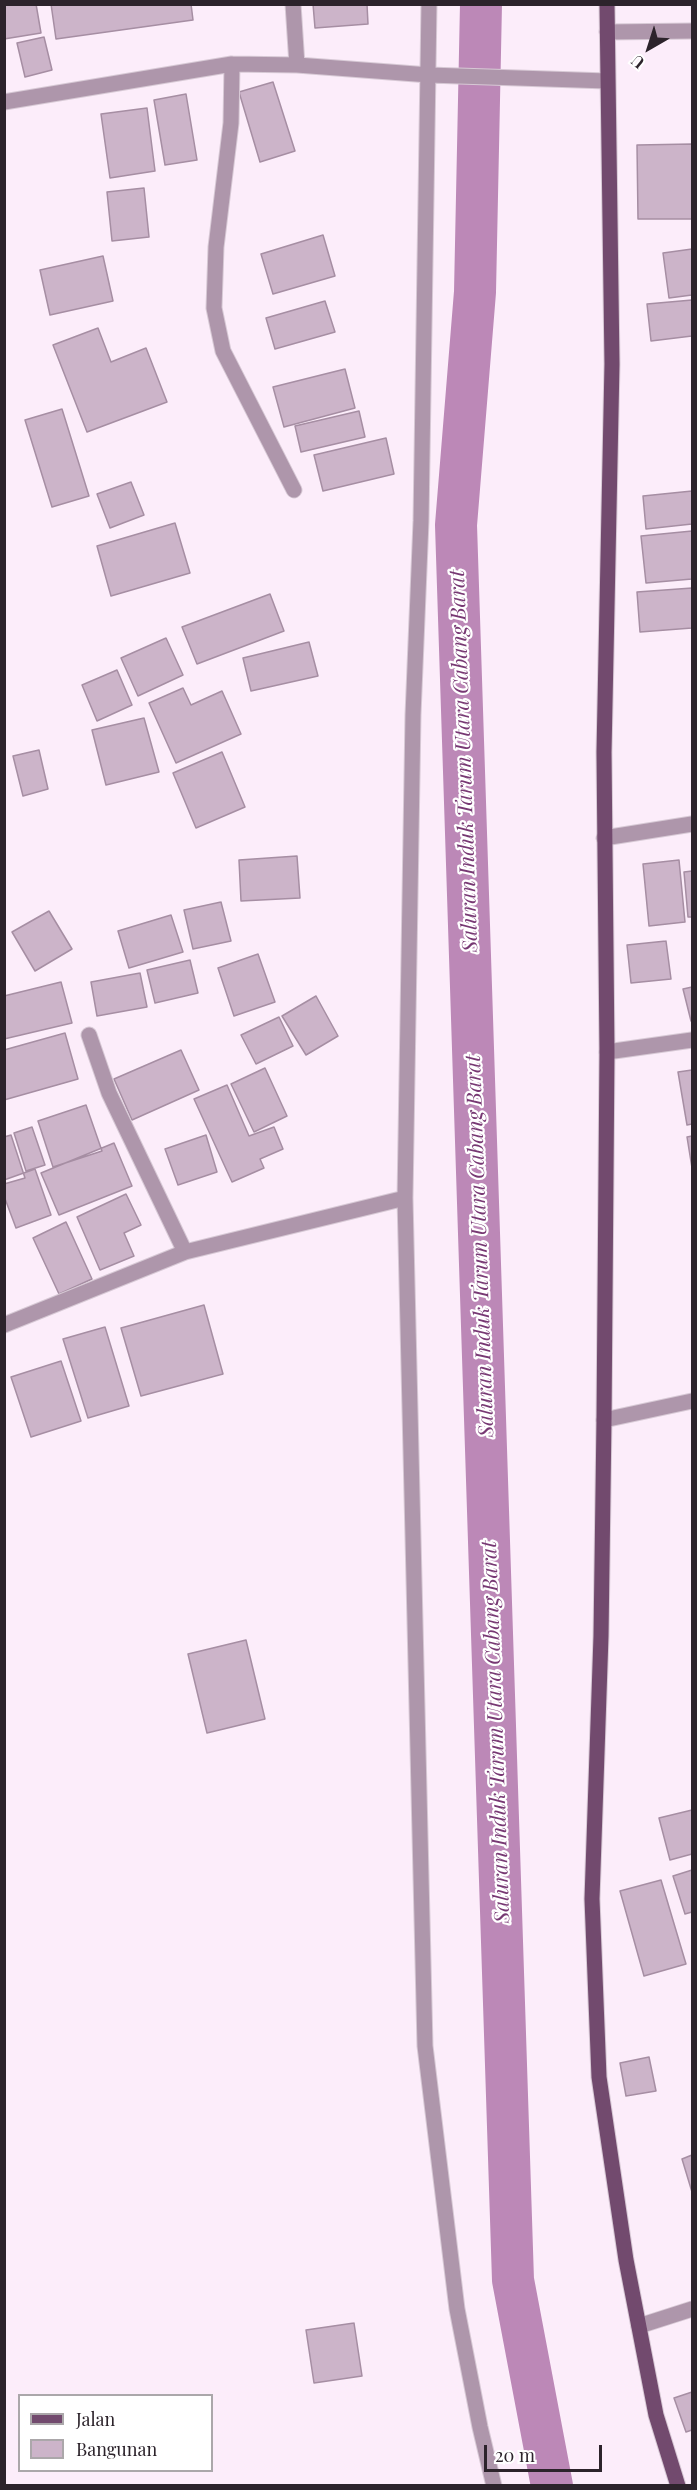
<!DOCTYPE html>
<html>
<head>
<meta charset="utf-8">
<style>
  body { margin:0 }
  #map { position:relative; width:697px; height:2490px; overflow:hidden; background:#fcedfa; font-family:"Playfair Display",serif }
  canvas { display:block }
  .frame { position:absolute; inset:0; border:6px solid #2c232b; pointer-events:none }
  .legend { position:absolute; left:18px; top:2394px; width:195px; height:78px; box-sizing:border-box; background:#fff; border:2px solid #aba7aa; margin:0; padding:8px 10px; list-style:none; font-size:18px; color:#2c232b }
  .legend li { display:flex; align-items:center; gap:12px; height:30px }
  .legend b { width:30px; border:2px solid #aba7aa }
  .north { position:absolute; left:619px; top:18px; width:60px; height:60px; -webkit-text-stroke:4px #fff; paint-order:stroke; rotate:219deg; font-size:16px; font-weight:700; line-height:24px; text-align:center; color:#2c232b }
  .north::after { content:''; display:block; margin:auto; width:21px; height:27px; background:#2c232b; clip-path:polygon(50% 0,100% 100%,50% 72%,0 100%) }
  .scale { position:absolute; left:484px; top:2445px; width:118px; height:27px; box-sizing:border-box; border:3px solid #2c232b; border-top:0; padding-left:8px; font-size:18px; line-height:21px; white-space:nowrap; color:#2c232b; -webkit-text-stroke:4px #fff; paint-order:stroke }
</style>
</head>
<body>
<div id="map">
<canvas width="697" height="2490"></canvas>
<div class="frame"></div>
<ul class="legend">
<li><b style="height:8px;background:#724a6e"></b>Jalan</li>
<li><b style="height:16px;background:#ccb4c9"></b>Bangunan</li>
</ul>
<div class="north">U</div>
<div class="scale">20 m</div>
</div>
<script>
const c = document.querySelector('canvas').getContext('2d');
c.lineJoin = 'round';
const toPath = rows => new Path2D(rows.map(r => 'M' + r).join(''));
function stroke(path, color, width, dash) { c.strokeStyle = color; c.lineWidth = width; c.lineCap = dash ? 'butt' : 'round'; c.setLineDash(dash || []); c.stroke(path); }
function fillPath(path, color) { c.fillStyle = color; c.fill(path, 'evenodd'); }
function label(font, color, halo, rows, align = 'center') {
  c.font = font + ' "Playfair Display",serif'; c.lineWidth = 4.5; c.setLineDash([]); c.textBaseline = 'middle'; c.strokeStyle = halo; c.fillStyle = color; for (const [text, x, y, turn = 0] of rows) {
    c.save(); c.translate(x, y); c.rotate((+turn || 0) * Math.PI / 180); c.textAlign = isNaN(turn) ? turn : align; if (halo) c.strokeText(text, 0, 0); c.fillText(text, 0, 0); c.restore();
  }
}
stroke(toPath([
  [481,4,475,292,456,525,513,2280,552,2486]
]), '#bc88b7', 42);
const building = toPath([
  [4,4,36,4,41,33,4,39,4,4],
  [51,4,191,4,193,20,56,39,51,4],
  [313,4,367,4,368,24,315,28,313,4],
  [44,37,52,70,25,77,17,43,44,37],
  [273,82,295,151,260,162,239,92,273,82],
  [186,94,197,160,165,165,154,100,186,94],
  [147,108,155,171,110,178,101,114,147,108],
  [692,144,692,219,638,219,637,145,692,144],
  [144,188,149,237,112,241,107,192,144,188],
  [323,235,335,276,273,294,261,254,323,235],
  [692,249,692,295,669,298,663,253,692,249],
  [103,256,113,301,50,315,40,270,103,256],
  [692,300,692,336,651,341,647,304,692,300],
  [325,301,335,332,275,349,266,318,325,301],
  [98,328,111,362,146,348,167,402,87,432,53,345,98,328],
  [345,369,355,408,284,427,273,387,345,369],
  [62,409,89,496,52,507,25,420,62,409],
  [359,411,365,437,301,452,295,426,359,411],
  [386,438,394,474,323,491,314,455,386,438],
  [131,482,144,515,110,528,97,494,131,482],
  [692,491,692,524,646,529,643,496,692,491],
  [175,523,190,573,111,596,97,546,175,523],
  [692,531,692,579,646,583,641,536,692,531],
  [692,588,692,628,640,632,637,592,692,588],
  [270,594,284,631,197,664,182,627,270,594],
  [166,638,183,675,138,696,121,658,166,638],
  [309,642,318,676,251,691,243,658,309,642],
  [117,670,132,705,97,721,82,685,117,670],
  [183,688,191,705,222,691,241,734,176,763,149,703,183,688],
  [144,718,159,772,106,785,92,730,144,718],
  [39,750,48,789,23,796,13,756,39,750],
  [222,752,245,807,196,828,173,773,222,752],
  [297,856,300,898,241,901,239,860,297,856],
  [679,860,685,922,649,926,643,864,679,860],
  [692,871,692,917,688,917,684,872,692,871],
  [221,902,231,941,193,949,184,910,221,902],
  [49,911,72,949,35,971,12,932,49,911],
  [171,915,183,952,129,968,118,931,171,915],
  [666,941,671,979,631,983,627,945,666,941],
  [258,954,275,1002,234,1016,218,968,258,954],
  [190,960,198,993,155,1003,147,970,190,960],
  [140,973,147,1007,97,1016,91,982,140,973],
  [61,982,72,1023,4,1039,4,996,61,982],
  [692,987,692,1021,691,1021,683,989,692,987],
  [316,996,338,1036,306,1055,282,1016,316,996],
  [279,1017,293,1046,256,1064,241,1035,279,1017],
  [65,1033,78,1079,4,1100,4,1050,65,1033],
  [181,1050,199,1090,132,1120,114,1079,181,1050],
  [265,1068,287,1116,254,1132,231,1084,265,1068],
  [692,1070,692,1124,687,1125,678,1072,692,1070],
  [227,1085,249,1136,274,1127,283,1149,260,1159,264,1168,232,1182,194,1099,227,1085],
  [86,1105,102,1151,53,1167,38,1121,86,1105],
  [32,1127,45,1165,26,1171,14,1133,32,1127],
  [11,1135,25,1178,4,1184,4,1137,11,1135],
  [206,1135,217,1172,178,1185,165,1149,206,1135],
  [692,1136,692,1168,687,1137,692,1136],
  [114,1143,132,1186,59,1215,41,1173,114,1143],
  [35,1169,51,1215,16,1228,4,1196,4,1180,35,1169],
  [126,1194,141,1225,124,1233,134,1256,100,1270,77,1217,126,1194],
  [66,1222,92,1279,59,1294,33,1238,66,1222],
  [204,1305,223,1374,141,1396,121,1328,204,1305],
  [105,1327,129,1406,88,1418,63,1339,105,1327],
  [61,1361,81,1421,31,1437,11,1377,61,1361],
  [246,1640,265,1719,207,1733,188,1654,246,1640],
  [692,1810,692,1854,670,1860,659,1818,692,1810],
  [692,1870,692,1912,685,1914,673,1876,692,1870],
  [661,1880,686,1964,644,1976,620,1891,661,1880],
  [649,2057,656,2091,626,2096,620,2063,649,2057],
  [692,2155,692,2192,682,2159,692,2155],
  [354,2323,362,2376,314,2383,306,2330,354,2323],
  [692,2392,692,2430,686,2432,674,2398,692,2392]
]);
fillPath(building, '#ccb4c9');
stroke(building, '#a68ea3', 1.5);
const minor = toPath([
  [293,4,297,65],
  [607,32,692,31],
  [232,64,231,123,216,247,214,308,223,351,294,490],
  [4,102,232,64,297,65,429,75,607,81],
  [604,838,692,824],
  [89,1035,109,1093,185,1252,405,1198,413,715,421,521,429,4],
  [607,1052,692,1040],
  [405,1198,425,2046,457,2309,480,2427,494,2486],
  [4,1325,185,1252],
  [604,1420,692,1401],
  [639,2326,692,2309]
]);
const major = toPath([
  [607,4,612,364,604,752,607,1052,604,1420,601,1636,592,1899,599,2077,626,2260,656,2415,678,2486]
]);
stroke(minor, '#d7c9d5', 17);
stroke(major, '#d7c9d5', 17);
stroke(minor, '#ae96ab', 15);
stroke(major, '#724a6e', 15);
label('italic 21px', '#773873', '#fff', [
  ["Saluran Induk Tarum Utara Cabang Barat",464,761,-92],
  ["Saluran Induk Tarum Utara Cabang Barat",480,1246,-92],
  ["Saluran Induk Tarum Utara Cabang Barat",496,1732,-92]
]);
</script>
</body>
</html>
